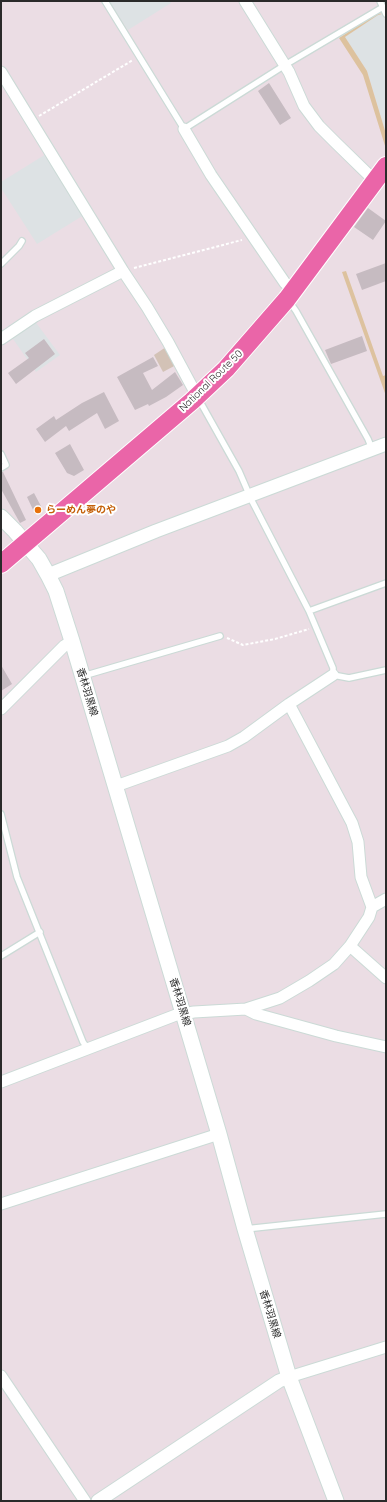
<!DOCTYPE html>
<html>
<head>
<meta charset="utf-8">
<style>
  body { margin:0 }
  #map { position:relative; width:387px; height:1502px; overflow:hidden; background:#ebdde4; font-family:Quicksand,sans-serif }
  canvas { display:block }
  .frame { position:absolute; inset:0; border:2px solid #2a2a2a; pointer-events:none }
</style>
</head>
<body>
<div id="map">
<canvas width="387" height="1502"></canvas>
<div class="frame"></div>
</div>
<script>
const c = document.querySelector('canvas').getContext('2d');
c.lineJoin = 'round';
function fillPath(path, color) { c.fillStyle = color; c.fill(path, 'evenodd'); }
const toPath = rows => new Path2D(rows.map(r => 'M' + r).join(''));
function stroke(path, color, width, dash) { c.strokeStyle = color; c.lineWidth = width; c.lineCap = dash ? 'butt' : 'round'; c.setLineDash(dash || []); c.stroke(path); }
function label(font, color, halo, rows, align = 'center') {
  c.font = font + ' Quicksand,"Noto Sans JP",sans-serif'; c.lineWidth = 4; c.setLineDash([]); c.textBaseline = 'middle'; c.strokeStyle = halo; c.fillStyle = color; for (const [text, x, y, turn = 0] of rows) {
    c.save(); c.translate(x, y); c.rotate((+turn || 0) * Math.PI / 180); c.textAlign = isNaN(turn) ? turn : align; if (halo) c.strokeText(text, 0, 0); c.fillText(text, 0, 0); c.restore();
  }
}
fillPath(toPath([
  [109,1,170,1,171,3,128,30],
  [382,14,386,22,386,134,367,71,344,37,378,15],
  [46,154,84,215,37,244,1,188,1,182],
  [34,320,60,355,36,372,11,336]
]), '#dde2e4');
fillPath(toPath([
  [378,13,382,14,378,15,345,37,367,71,386,134,386,149,363,75,339,38],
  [346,271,383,376,386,375,386,396,342,272]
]), '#ddc29e');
fillPath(toPath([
  [166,347,176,365,163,372,154,355]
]), '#d3c2b6');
fillPath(toPath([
  [269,83,291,118,280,125,258,91],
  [368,208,386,221,373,240,354,227],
  [386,263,386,281,362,290,356,274],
  [362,336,367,351,331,364,325,350],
  [44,339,55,354,16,384,8,373,29,358,25,353],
  [153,357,158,366,143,373,152,390,175,372,183,385,166,397,149,406,148,404,135,410,117,377],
  [104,392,119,421,105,429,97,413,69,431,66,426,45,442,36,429,54,416,56,420,82,403],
  [70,444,84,470,74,476,67,473,55,453],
  [1,472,3,472,26,520,20,523,1,489],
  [34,493,43,510,35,514,27,497],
  [1,665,12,684,1,691]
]), '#c6bbc1');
const service = toPath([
  [105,1,184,129,285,65,383,7],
  [380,1,386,14],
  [1,264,19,246,22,241],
  [289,301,296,311,368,439,372,449],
  [198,398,239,471,252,501,309,611,333,668,333,675,349,678,386,670],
  [1,454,6,465,1,468],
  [309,611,386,583],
  [83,676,220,636],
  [1,814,17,877,83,1042,88,1049],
  [1,956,40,932],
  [245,1229,386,1214]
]);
const minor = toPath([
  [245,1,289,72,304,106,319,126,335,142,375,181],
  [1,72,123,271,147,307,168,342,197,396],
  [184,129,211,175,285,283,294,291],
  [1,339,35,316,123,271],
  [1,709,64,646,72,641],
  [116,786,228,746,244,737,289,704,333,675],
  [372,907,386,899],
  [350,946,386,978],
  [246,1009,256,1014,336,1036,386,1047],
  [1,1082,176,1015,194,1012,246,1009,280,998,309,981,334,964,350,946,369,917,372,907,361,877,358,842,352,823,289,704],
  [1,1204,219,1134],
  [1,1376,85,1501],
  [289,1377,386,1347]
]);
const tertiary = toPath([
  [48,575,156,531,386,444],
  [98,1501,279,1381,289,1377]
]);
const secondary = toPath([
  [1,517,15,531,39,559,48,575,56,591,72,641,219,1134,245,1229,289,1377,336,1501]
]);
const trunk = toPath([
  [1,564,192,401,226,369,287,299,386,166]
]);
stroke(service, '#cbdad6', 8);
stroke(minor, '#cbdad6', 13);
stroke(tertiary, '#cbdad6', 15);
stroke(secondary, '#cbdad6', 17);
stroke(trunk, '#fff', 20);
stroke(toPath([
  [39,116,133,60],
  [134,268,242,240],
  [227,638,243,645,275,639,309,629]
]), '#fff', 2, [3, 2]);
stroke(service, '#fff', 5.5);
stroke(minor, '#fff', 11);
stroke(tertiary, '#fff', 13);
stroke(secondary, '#fff', 15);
stroke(trunk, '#ea65a8', 18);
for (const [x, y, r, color] of [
  [38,510,4,"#e8710a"]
]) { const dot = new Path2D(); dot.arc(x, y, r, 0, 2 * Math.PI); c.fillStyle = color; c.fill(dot); stroke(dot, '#fff', 1.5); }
label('10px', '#2a2a2a', '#fff', [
  ["National Route 50",211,381,-44],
  ["香林羽黒線",87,692,73],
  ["香林羽黒線",180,1002,73],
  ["香林羽黒線",270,1314,73]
]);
label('bold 10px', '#c56008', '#fff', [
  ["らーめん夢のや",46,510]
], 'left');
</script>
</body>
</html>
